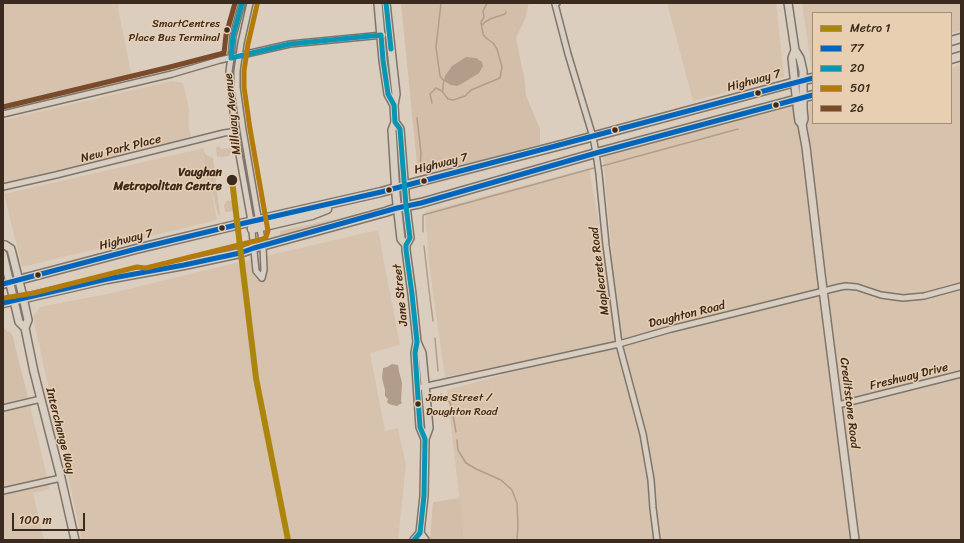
<!DOCTYPE html>
<html>
<head>
<meta charset="utf-8">
<style>
  body { margin:0 }
  #map { position:relative; width:964px; height:543px; overflow:hidden; background:#dccebe; font-family:Sriracha,sans-serif }
  canvas { display:block }
  .frame { position:absolute; inset:0; border:4px solid #3b2a1e; pointer-events:none }
  .legend { position:absolute; left:812px; top:12px; width:140px; height:112px; box-sizing:border-box; background:#e9cfb1; border:1px solid #a38d76; margin:0; padding:5px 7px; list-style:none; font-size:12px; color:#3b2a1e }
  .legend li { display:flex; align-items:center; gap:8px; height:20px }
  .legend b { width:20px; border:1px solid #a38d76 }
  .scale { position:absolute; left:12px; top:513px; width:73px; height:18px; box-sizing:border-box; border:2px solid #3b2a1e; border-top:0; padding-left:5px; font-size:12px; line-height:14px; white-space:nowrap; color:#3b2a1e; -webkit-text-stroke:3px #e9cfb1; paint-order:stroke }
</style>
</head>
<body>
<div id="map">
<canvas width="964" height="543"></canvas>
<div class="frame"></div>
<ul class="legend">
<li><b style="height:5px;background:#ac860c"></b>Metro 1</li>
<li><b style="height:5px;background:#0065bd"></b>77</li>
<li><b style="height:5px;background:#0996b4"></b>20</li>
<li><b style="height:5px;background:#b57b0a"></b>501</li>
<li><b style="height:5px;background:#7a4b2a"></b>26</li>
</ul>
<div class="scale">100 m</div>
</div>
<script>
const c = document.querySelector('canvas').getContext('2d');
c.lineJoin = 'round';
function fillPath(path, color) { c.fillStyle = color; c.fill(path, 'evenodd'); }
const toPath = rows => new Path2D(rows.map(r => 'M' + r).join(''));
function stroke(path, color, width, dash) { c.strokeStyle = color; c.lineWidth = width; c.lineCap = dash ? 'butt' : 'round'; c.setLineDash(dash || []); c.stroke(path); }
function label(font, color, halo, rows, align = 'center') {
  c.font = font + ' Sriracha,sans-serif'; c.lineWidth = 3; c.setLineDash([]); c.textBaseline = 'middle'; c.strokeStyle = halo; c.fillStyle = color; for (const [text, x, y, turn = 0] of rows) {
    c.save(); c.translate(x, y); c.rotate((+turn || 0) * Math.PI / 180); c.textAlign = isNaN(turn) ? turn : align; if (halo) c.strokeText(text, 0, 0); c.fillText(text, 0, 0); c.restore();
  }
}
fillPath(toPath([
  [3,3,119,3,118,9,132,77,3,106],
  [667,3,776,3,784,77,693,101],
  [802,3,961,3,961,31,951,33,951,13,813,13,813,71,812,71],
  [961,65,961,540,464,540,447,390,520,370,518,362,445,377,429,264,425,212,589,168,605,259,612,257,603,156,676,135,813,102,813,123,951,123,951,68],
  [172,81,183,83,189,109,189,129,192,140,3,183,3,120],
  [204,148,217,220,22,267,4,194],
  [378,230,400,345,370,353,385,431,398,428,406,465,398,540,82,540,33,317,40,307,112,293,231,264],
  [28,397,50,489,33,493,44,540,3,540,3,402]
]), '#d7c3ad');
fillPath(toPath([
  [401,3,529,3,525,19,516,38,525,82,526,96,540,129,540,144,484,160,418,174],
  [216,147,220,147,220,149,227,148,227,149,231,148,232,153,230,153,229,156,220,157,220,156,217,157],
  [203,153,213,158,220,215,218,215],
  [235,200,237,203,238,202,239,208,235,208,235,210,229,212,225,212,224,205,225,204,226,201],
  [336,219,293,234,280,237,280,231],
  [3,328,12,334,28,397,3,402],
  [460,498,464,540,430,540,433,502]
]), '#d2bea9');
fillPath(toPath([
  [466,57,476,58,482,62,483,66,479,73,463,83,457,86,451,85,444,81,445,76,452,66],
  [392,364,398,365,399,371,402,383,401,401,402,403,397,406,392,405,389,404,387,402,388,399,385,396,385,390,382,378,383,368,387,367]
]), '#b19d89');
stroke(toPath([
  [441,3,436,47,440,76,444,81,443,84,443,89,442,91],
  [482,25,485,22,490,19,505,14,506,12],
  [432,103,430,94,436,88,442,91,448,99,453,100,465,96,471,90,500,78,502,67,497,49,493,43,486,38,483,34,481,22,484,17,483,11,487,3],
  [417,118,421,153,420,172],
  [602,166,738,129],
  [423,232,423,215,594,168],
  [424,246,429,290,433,321],
  [435,338,438,371],
  [441,394,443,399,450,402,452,410,456,432],
  [457,440,458,450,466,463,476,469,501,480,512,490,517,503,518,525,517,540]
]), '#b19d89', 1.5);
const street = toPath([
  [242,3,233,36,231,58,229,71,235,132,251,221,256,271,262,278],
  [250,3,241,43,237,71,237,87,243,130,263,246,264,270,262,278],
  [557,3,555,4,568,54,593,137,596,153,599,174,606,245,619,344,643,434,651,480,653,508,657,540],
  [3,114,172,74,220,60,290,44,383,35],
  [3,187,56,175,224,133,237,131],
  [418,388,619,344,671,329,840,287,846,286,857,287,881,295,903,298,924,296,961,286],
  [838,405,961,374],
  [3,408,41,399],
  [3,491,61,478]
]);
const secondary = toPath([
  [378,3,383,60,388,94,394,105],
  [386,3,396,94,394,105,395,122,392,130,396,195,401,239,406,245],
  [788,3,795,50,800,58,803,71,803,109,804,119,802,125,806,147,821,274,855,540],
  [795,50,792,58,798,114,799,121,802,125],
  [395,122,400,129,406,206,410,238,406,245,406,250,412,294,417,342,415,353,420,427,425,439,425,444,424,496,420,533,414,540],
  [5,245,11,249,22,293,28,320,25,328,34,372,61,478,75,540],
  [3,254,19,322,25,328],
  [417,342,422,353,429,428,425,439],
  [420,533,425,540]
]);
const primary = toPath([
  [951,41,961,38],
  [951,59,961,56],
  [252,229,312,215,327,209],
  [3,284,136,249,236,225,381,192,417,182,565,144,803,80,813,78],
  [3,303,107,279,184,265,240,253,254,248,385,212,397,208,421,203,596,153,813,95]
]);
stroke(street, '#7e756b', 8);
stroke(secondary, '#7e756b', 10);
stroke(primary, '#7e756b', 11);
stroke(street, '#d8cec2', 5);
stroke(secondary, '#d8cec2', 7);
stroke(primary, '#d8cec2', 8);
stroke(toPath([
  [3,284,136,249,236,225,381,192,813,78],
  [3,303,107,279,184,265,240,253,254,248,397,208,421,203,596,153,813,95]
]), '#0065bd', 5);
stroke(toPath([
  [242,3,233,36,231,58,290,44,381,35,383,60,388,94,394,105,395,122,400,129,406,206,410,238,406,245,406,250,412,294,417,342,415,353,420,427,425,439,424,496,420,533,414,540],
  [386,3,391,49]
]), '#0996b4', 5);
stroke(toPath([
  [4,298,34,293,137,267,146,268,263,239,266,237,268,231,250,129,244,87,244,71,248,44,257,5]
]), '#b57b0a', 5);
stroke(toPath([
  [3,107,170,67,224,53,226,35,235,3]
]), '#7a4b2a', 5);
stroke(toPath([
  [232,180,256,378,288,540]
]), '#ac860c', 6);
for (const [x, y, r, color] of [
  [227,30,3.5,"#3b2a1e"],
  [758,93,3.5,"#3b2a1e"],
  [776,105,3.5,"#3b2a1e"],
  [615,130,3.5,"#3b2a1e"],
  [232,180,6,"#3b2a1e"],
  [424,181,3.5,"#3b2a1e"],
  [389,190,3.5,"#3b2a1e"],
  [222,228,3.5,"#3b2a1e"],
  [38,275,3.5,"#3b2a1e"],
  [418,404,3.5,"#3b2a1e"]
]) { const dot = new Path2D(); dot.arc(x, y, r, 0, 2 * Math.PI); c.fillStyle = color; c.fill(dot); stroke(dot, '#e9cfb1', 1.5); }
label('11px', '#3b2a1e', '#e9cfb1', [
  ["SmartCentres",220,24],
  ["Place Bus Terminal",220,38],
  ["Jane Street /",426,398,"left"],
  ["Doughton Road",426,412,"left"]
], 'right');
label('12px', '#3b2a1e', '#e9cfb1', [
  ["Highway 7",754,81,-15],
  ["Millway Avenue",233,114,-96],
  ["New Park Place",121,149,-14],
  ["Highway 7",441,164,-14],
  ["Highway 7",126,240,-14],
  ["Maplecrete Road",600,271,-97],
  ["Jane Street",401,295,-96],
  ["Doughton Road",687,315,-14],
  ["Freshway Drive",909,377,-14],
  ["Creditstone Road",849,403,83],
  ["Interchange Way",60,431,76]
]);
label('bold 12px', '#3b2a1e', '#e9cfb1', [
  ["Vaughan",222,173],
  ["Metropolitan Centre",222,187]
], 'right');
</script>
</body>
</html>
